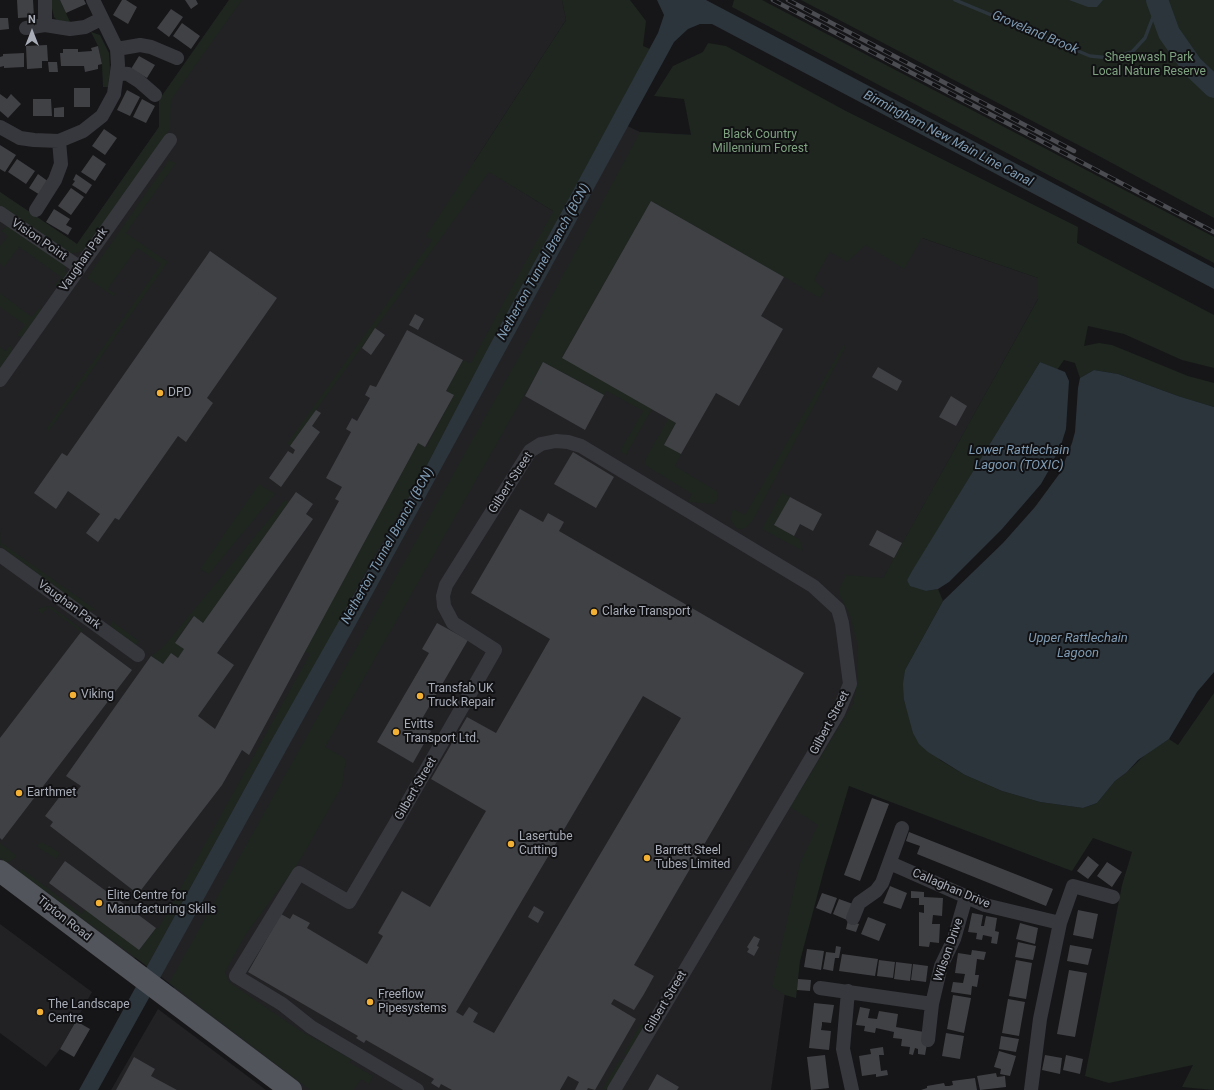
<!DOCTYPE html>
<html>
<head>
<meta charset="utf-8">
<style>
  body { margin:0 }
  #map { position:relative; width:1214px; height:1090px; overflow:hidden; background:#161618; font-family:Roboto,sans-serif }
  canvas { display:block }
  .north { position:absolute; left:12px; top:12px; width:40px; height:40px; -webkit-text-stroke:3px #111113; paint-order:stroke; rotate:0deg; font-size:11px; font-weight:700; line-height:16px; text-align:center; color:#a8adb8 }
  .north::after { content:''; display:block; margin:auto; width:14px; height:18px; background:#a8adb8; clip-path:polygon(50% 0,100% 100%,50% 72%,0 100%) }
</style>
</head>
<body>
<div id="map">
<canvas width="1214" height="1090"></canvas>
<div class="north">N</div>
</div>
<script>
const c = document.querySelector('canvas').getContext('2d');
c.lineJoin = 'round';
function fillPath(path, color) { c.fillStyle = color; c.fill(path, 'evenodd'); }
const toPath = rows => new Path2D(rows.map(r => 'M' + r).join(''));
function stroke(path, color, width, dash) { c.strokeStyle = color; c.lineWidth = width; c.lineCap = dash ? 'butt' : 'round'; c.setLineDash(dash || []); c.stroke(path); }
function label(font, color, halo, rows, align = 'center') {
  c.font = font + ' Roboto,sans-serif'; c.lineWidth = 4; c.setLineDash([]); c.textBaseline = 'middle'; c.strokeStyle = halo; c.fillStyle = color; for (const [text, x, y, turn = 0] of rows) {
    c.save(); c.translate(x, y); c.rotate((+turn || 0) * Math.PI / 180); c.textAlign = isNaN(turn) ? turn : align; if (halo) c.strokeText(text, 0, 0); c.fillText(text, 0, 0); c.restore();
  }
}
fillPath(toPath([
  [229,0,562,0,566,20,474,162,553,211,568,218,621,123,640,132,750,138,922,238,1038,278,1038,299,883,579,865,658,792,943,771,1090,291,1090,168,997,174,987,169,983,135,957,128,968,0,871,0,192,77,244,159,127,159,100],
  [0,924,92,992,60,1049,46,1067,0,1033],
  [158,1009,266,1090,111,1090]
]), '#222225');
fillPath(toPath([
  [50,0,60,0,71,24,57,20,54,17],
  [229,0,242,0,171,100,170,129,84,251,70,254,0,207,0,192,77,244,159,127,159,100],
  [562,0,630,0,646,21,643,46,650,49,486,352,426,467,371,562,324,649,270,743,147,966,18,872,20,869,25,871,82,914,85,910,139,950,156,928,158,929,310,654,305,651,418,443,426,447,454,395,446,391,463,360,471,363,553,211,489,172,290,446,287,444,432,240,426,236,566,20],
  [734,0,762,0,1214,237,1214,263,732,7],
  [801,0,1214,0,1214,218,1084,148],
  [91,32,100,35,109,53,110,69,108,87,103,87,102,64,98,46],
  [708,43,726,46,846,111,1078,227,1077,243,1214,315,1214,368,1182,360,1124,334,1088,326,1084,346,1099,343,1112,345,1188,376,1214,383,1214,407,1178,396,1118,374,1094,370,1080,378,1075,363,1064,360,1057,370,1040,362,907,580,926,591,938,589,943,601,905,670,904,700,909,716,940,760,965,775,1002,791,1040,802,1083,808,1097,803,1115,781,1127,772,1148,752,1169,739,1178,745,1214,693,1214,1090,1182,1087,1193,1065,1109,1083,1085,1076,1122,885,1132,852,1093,838,1072,871,849,786,824,870,800,961,796,998,785,995,772,987,800,863,818,825,790,807,853,704,857,681,858,646,850,615,839,594,840,587,846,575,883,578,1038,299,1038,278,922,238,904,269,866,245,847,262,830,252,814,280,825,290,820,298,651,201,562,357,652,409,626,455,620,451,643,411,607,391,604,395,543,362,325,747,346,759,342,786,299,862,246,934,225,972,229,982,299,1030,351,1059,350,1063,373,1076,369,1084,361,1079,354,1090,310,1090,169,983,526,344,640,132,691,135,684,99,654,96,673,66,703,52],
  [169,160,176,163,126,233,168,262,49,431,46,429,161,264,137,248,108,289,116,294,113,296,87,278],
  [8,226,64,264,68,277,60,288,55,285,61,277,19,247,4,267,0,263,0,246,8,236,1,231],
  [0,293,32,317,39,308,43,312,23,338,17,335,25,325,0,307],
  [844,344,845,348,753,520,746,528,741,529,736,528,730,519,733,509,745,515],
  [10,345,13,351,0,368,0,347,6,351],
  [669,418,676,423,664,444,681,454,675,466,718,492,717,500,713,504,688,502,692,494,645,465,646,458],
  [259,484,275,494,209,574,200,569],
  [782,492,790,497,775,525,800,540,803,551,762,529],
  [285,500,289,502,203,623,193,616,175,642,184,649,178,658,171,653,163,664,151,656,163,647],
  [1,528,2,543,96,610,88,611,0,546],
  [48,606,52,607,83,630,81,632,48,607,42,614,37,609],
  [112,621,139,641,135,646,110,627],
  [42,842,60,853,56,859,36,846],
  [0,843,17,856,11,861,6,862,0,858],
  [641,1024,644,1026,627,1055,624,1053],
  [620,1059,624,1061,606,1090,603,1088]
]), '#1e261f');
fillPath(toPath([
  [657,0,706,0,1214,268,1214,289,712,24,700,24,688,29,674,42,355,626,98,1090,79,1090,270,743,426,467,486,352,658,33,664,15],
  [1069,0,1103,0,1097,7,1088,7],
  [1040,362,1065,372,1069,381,1066,429,1062,442,1049,470,1041,484,1002,529,949,582,938,589,926,591,910,586,907,580,912,571],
  [1094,370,1118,374,1178,396,1214,407,1214,672,1197,692,1169,739,1138,760,1127,772,1115,781,1097,803,1083,808,1040,802,1002,791,965,775,928,752,919,744,913,733,904,700,903,684,905,670,943,601,1003,543,1035,507,1060,473,1072,443,1075,432,1078,388,1080,378]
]), '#2c353c');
stroke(toPath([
  [955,0,1090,56,1111,58,1132,52,1145,38,1158,4]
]), '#2c353c', 3.5);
stroke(toPath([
  [1157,0,1169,33,1192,66,1214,87]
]), '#2c353c', 22);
fillPath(toPath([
  [17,0,33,0,34,17,18,18],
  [60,0,84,0,86,4,66,13],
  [122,0,126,0,137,7,128,24,113,15],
  [185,0,196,0,198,4,191,9],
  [171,9,183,17,169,37,157,28],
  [0,18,8,18,9,29,0,30],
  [182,23,200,36,191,49,173,36],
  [47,45,48,61,42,61,42,68,27,69,26,46],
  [98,46,102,64,98,65,98,69,85,72,84,66,61,66,60,53,63,53,63,49,78,49,78,52,92,51,91,48],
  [24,53,24,67,4,68,4,66,0,67,0,57,3,56,3,54],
  [139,56,155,65,147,78,131,69],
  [48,62,57,62,58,72,49,72],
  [74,88,90,88,90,107,74,107],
  [127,90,140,97,130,116,117,110],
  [0,94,7,99,11,94,21,104,8,118,0,111],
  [33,99,51,99,52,116,33,116],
  [142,99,155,106,146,123,133,117],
  [64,107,64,117,54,117,54,108],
  [104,129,117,138,105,155,92,146],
  [0,145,16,155,5,172,0,169],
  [93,155,106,164,95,181,81,172],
  [17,159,35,171,26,184,8,172],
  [38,174,49,182,40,195,29,188],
  [76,174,92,185,86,194,72,185,75,181,73,180],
  [71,188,84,197,71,215,58,206],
  [651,201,784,277,761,316,783,329,739,406,716,393,681,454,664,445,676,423,562,358],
  [54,209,70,219,66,225,72,228,68,235,46,222],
  [210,251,277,298,207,398,213,403,186,442,178,436,119,520,115,518,98,542,86,533,100,514,68,491,56,509,34,493,62,453,67,456],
  [415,314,424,319,418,330,409,325],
  [375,328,385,335,371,355,362,348],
  [407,330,463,360,446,391,454,395,425,447,418,443,249,755,242,750,222,785,138,894,50,826,53,822,45,816,67,787,75,793,81,786,66,776,151,656,163,664,171,653,178,658,184,649,175,643,194,616,203,623,296,492,313,504,306,514,313,519,217,653,234,665,198,716,215,729,339,501,335,499,342,487,326,478,351,432,346,429,352,418,357,421,370,398,365,395,370,385,376,387],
  [543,362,604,395,585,430,525,396],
  [878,367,902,381,897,391,872,377],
  [951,396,967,406,956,426,939,417],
  [316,410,321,413,312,426,320,432,281,487,269,478,288,451,293,454,295,450,290,446],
  [573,452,614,477,596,508,554,484],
  [790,497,822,514,813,531,800,524,794,536,774,525],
  [520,509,543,522,548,513,564,522,559,531,804,673,634,965,654,976,644,994,634,1010,614,999,611,1004,636,1019,595,1090,588,1088,587,1090,575,1090,579,1082,568,1076,560,1090,452,1090,441,1084,439,1088,431,1083,434,1079,366,1040,364,1043,356,1038,358,1036,248,972,281,914,290,919,293,914,310,923,307,928,367,964,383,936,378,933,402,891,430,907,486,811,431,779,467,717,496,733,550,639,471,593],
  [643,696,681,718,494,1033,473,1022,478,1013,469,1007,463,1016,456,1012],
  [877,530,902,543,894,558,869,545],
  [437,623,468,640,419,724,431,731,413,763,377,742,429,653,422,649],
  [81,632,132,670,2,840,0,838,0,738],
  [872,798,889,804,860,881,844,875],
  [909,832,1053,889,1046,906,917,854,920,846,906,841],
  [1088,856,1099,865,1088,879,1077,871],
  [65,861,106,891,109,886,115,891,112,895,156,928,139,950,49,883],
  [1107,862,1122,872,1112,887,1097,876],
  [890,886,907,893,901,909,883,903],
  [911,891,924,892,924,897,943,898,942,916,933,915,932,924,940,924,939,943,930,942,929,947,919,946,919,912,924,913,924,905,919,905,919,898,911,898],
  [822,893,837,898,831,914,816,908],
  [839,899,853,904,847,920,833,914],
  [534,906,544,912,538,923,528,917],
  [1078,910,1098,914,1093,939,1073,935],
  [972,913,983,915,981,926,984,926,986,916,997,918,995,931,999,932,997,944,991,943,992,937,983,935,982,940,976,939,977,933,968,932],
  [868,917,886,924,879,941,861,934],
  [848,920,859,924,856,932,846,929],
  [1020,923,1038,928,1035,944,1016,939],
  [754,936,760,939,757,946,759,947,754,956,747,952,749,949,747,947],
  [1018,942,1036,946,1033,960,1015,957],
  [1070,945,1092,949,1088,965,1067,961],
  [836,946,841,947,839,958,835,958,833,971,823,969,826,952,835,953],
  [807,949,824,951,821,970,804,967],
  [972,950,986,952,984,960,977,959,975,975,979,975,977,987,972,986,971,995,951,992,953,982,963,983,965,974,955,973,958,953,971,955],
  [842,954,878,959,875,976,839,971],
  [879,960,895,962,893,978,877,976],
  [1016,960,1032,963,1026,999,1009,996],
  [896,962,912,964,910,981,894,979],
  [913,964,928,966,926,982,911,980],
  [1069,970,1087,973,1075,1037,1057,1034],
  [798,979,811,980,810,991,797,990],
  [953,995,971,998,964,1033,947,1029],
  [1008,999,1025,1002,1019,1036,1002,1033],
  [814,1003,834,1005,831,1023,822,1022,822,1025,821,1030,831,1031,829,1050,809,1048],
  [860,1007,870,1009,868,1018,877,1019,879,1011,898,1014,896,1027,924,1032,927,1044,925,1055,918,1054,918,1049,915,1048,913,1055,909,1054,910,1047,901,1046,902,1039,893,1038,894,1032,876,1028,875,1033,864,1031,865,1026,856,1025],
  [76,1021,90,1029,74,1057,60,1049],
  [946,1033,964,1036,960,1059,942,1056],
  [1001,1036,1019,1039,1016,1052,999,1049],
  [883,1047,884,1055,879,1055,881,1071,887,1070,888,1075,876,1077,876,1074,862,1076,859,1056,871,1054,870,1049],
  [999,1051,1016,1056,1010,1076,1000,1074,1001,1069,994,1067],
  [825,1055,829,1088,811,1090,807,1057],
  [1045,1055,1062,1058,1060,1074,1042,1070],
  [1066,1055,1083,1059,1080,1074,1063,1070],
  [134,1057,155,1069,151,1076,177,1090,116,1090],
  [996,1073,997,1077,1005,1076,1006,1087,980,1090,977,1076],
  [657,1074,679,1087,677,1090,648,1090],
  [975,1078,977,1090,921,1090,927,1088,927,1086,944,1083,945,1086,949,1086,953,1085,952,1081]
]), '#404145');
stroke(toPath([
  [45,0,45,25],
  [26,28,45,25,70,29,85,27,101,19],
  [117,49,140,45,151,47,177,58],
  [118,73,128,74,139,81,155,95],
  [0,127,20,138,34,140,59,141,83,131,102,116,114,94,118,65,117,49,93,0],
  [36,210,55,180,61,164,59,141],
  [0,213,79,267],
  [0,380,170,140],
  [0,555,138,655],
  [890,863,985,905,1060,923,1040,1019,1031,1090],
  [853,918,859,903,876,891,882,883,902,828],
  [1060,923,1073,886,1113,897],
  [820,988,932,1004],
  [848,991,843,1049,852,1090],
  [928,1040,932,1004,941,966,954,939,966,897],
  [417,1090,311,1027,282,1004,236,976,299,873,349,902,394,826,495,650,453,623,444,606,443,596,446,585,530,451,541,444,556,441,568,442,581,446,813,586,838,609,842,623,850,684,838,713,614,1090]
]), '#37383d', 14);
stroke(toPath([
  [0,871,291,1090]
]), '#53555c', 22);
const rail = toPath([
  [773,0,1214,232],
  [788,0,1074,151]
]);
stroke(rail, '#4a4c52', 4.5);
stroke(rail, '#111113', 3, [9]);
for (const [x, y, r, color] of [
  [160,393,4,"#f2b134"],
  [594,612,4,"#f2b134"],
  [73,695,4,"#f2b134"],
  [420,696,4,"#f2b134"],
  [396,732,4,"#f2b134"],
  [19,793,4,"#f2b134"],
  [511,844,4,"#f2b134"],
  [647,858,4,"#f2b134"],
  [99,903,4,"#f2b134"],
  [370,1002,4,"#f2b134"],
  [40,1012,4,"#f2b134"]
]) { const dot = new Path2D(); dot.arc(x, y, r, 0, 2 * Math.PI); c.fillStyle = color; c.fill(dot); stroke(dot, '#111113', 1.5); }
label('12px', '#7fa381', '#111113', [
  ["Sheepwash Park",1149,58],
  ["Local Nature Reserve",1149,72],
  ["Black Country",760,135],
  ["Millennium Forest",760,149]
]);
label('12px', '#a8adb8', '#111113', [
  ["Vision Point",39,240,34],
  ["Vaughan Park",84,260,-55],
  ["Gilbert Street",511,483,-57],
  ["Vaughan Park",69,605,36],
  ["Gilbert Street",830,723,-62],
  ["Gilbert Street",416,789,-60],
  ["Callaghan Drive",951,889,23],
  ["Tipton Road",64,919,38],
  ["Wilson Drive",949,950,-71],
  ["Gilbert Street",666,1002,-59]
]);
label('12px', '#a8adb8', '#111113', [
  ["DPD",168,393],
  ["Clarke Transport",602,612],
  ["Transfab UK",428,689],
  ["Truck Repair",428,703],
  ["Viking",81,695],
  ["Evitts",404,725],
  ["Transport Ltd.",404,739],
  ["Earthmet",27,793],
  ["Lasertube",519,837],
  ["Cutting",519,851],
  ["Barrett Steel",655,851],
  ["Tubes Limited",655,865],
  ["Elite Centre for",107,896],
  ["Manufacturing Skills",107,910],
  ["Freeflow",378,995],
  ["Pipesystems",378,1009],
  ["The Landscape",48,1005],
  ["Centre",48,1019]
], 'left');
label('italic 13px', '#7f9bb3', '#111113', [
  ["Groveland Brook",1035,33,23],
  ["Birmingham New Main Line Canal",948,139,28],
  ["Netherton Tunnel Branch (BCN)",544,262,-61],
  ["Lower Rattlechain",1019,451],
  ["Lagoon (TOXIC)",1019,466],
  ["Netherton Tunnel Branch (BCN)",388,546,-61],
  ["Upper Rattlechain",1078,639],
  ["Lagoon",1078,654]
]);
</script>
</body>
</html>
